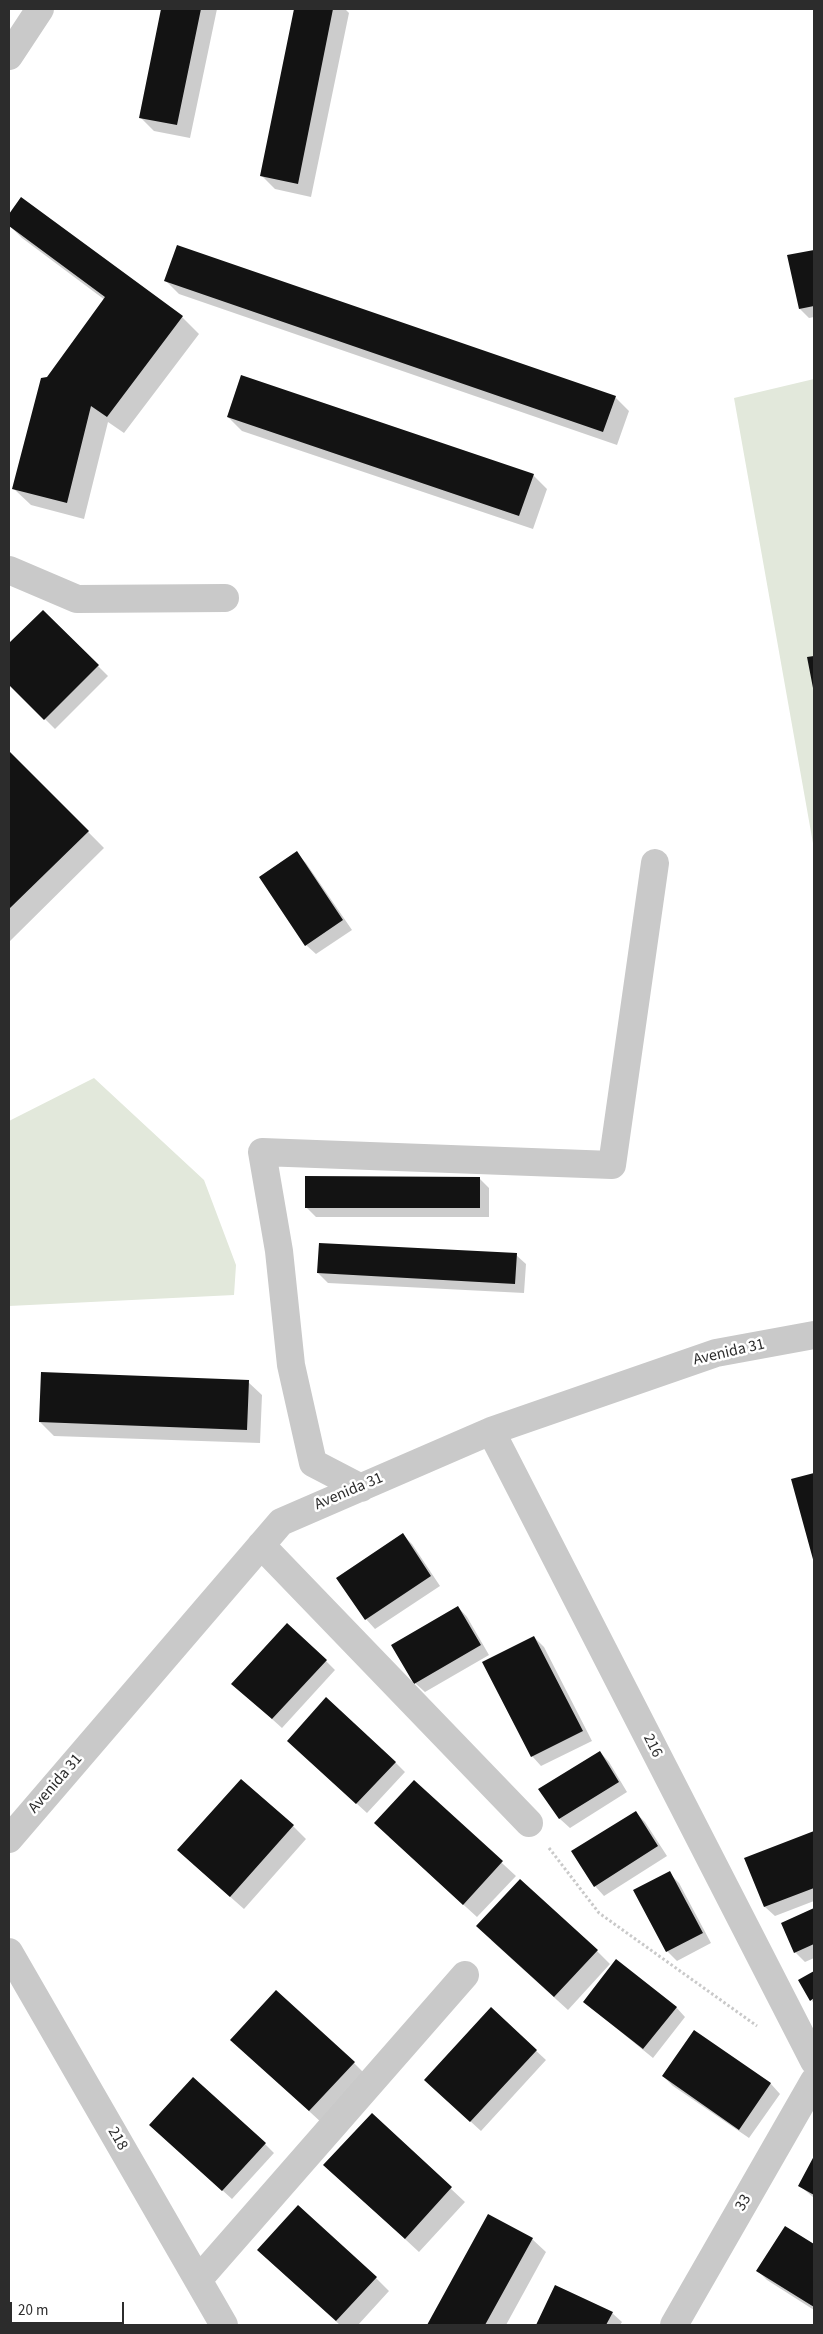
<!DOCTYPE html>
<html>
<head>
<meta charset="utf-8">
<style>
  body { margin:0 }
  #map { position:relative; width:823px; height:2334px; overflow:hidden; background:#fff; font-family:"Source Sans 3",sans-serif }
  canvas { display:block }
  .frame { position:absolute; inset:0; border:10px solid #2c2c2c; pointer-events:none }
  .scale { position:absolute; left:10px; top:2302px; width:114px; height:22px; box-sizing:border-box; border:2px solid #2c2c2c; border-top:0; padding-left:6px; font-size:15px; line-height:18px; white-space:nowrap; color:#2c2c2c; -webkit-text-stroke:4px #fff; paint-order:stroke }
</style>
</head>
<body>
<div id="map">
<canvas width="823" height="2334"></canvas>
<div class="frame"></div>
<div class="scale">20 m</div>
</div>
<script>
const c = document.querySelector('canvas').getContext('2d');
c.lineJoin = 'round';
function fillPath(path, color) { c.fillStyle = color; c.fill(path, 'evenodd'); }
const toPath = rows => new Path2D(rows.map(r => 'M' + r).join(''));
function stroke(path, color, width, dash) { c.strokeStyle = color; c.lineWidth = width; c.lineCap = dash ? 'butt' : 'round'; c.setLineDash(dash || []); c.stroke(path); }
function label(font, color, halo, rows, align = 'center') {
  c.font = font + ' "Source Sans 3",sans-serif'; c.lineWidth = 5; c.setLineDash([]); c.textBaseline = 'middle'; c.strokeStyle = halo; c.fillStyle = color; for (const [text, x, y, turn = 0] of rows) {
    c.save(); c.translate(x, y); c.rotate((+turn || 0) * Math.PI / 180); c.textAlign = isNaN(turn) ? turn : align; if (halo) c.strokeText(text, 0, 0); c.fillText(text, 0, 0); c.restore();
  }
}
fillPath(toPath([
  [814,379,814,849,734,398],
  [94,1078,204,1180,236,1265,234,1295,9,1306,9,1121]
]), '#e2e8db');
fillPath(toPath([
  [162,9,217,9,190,138,154,131,140,117],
  [295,9,345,9,349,13,311,197,275,189,261,175],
  [21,199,182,317,199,334,124,433,108,422,84,519,31,505,14,489,47,378,105,300,22,238,9,225,9,216],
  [814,251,814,317,809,318,800,309,789,256],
  [166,281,615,397,629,411,617,445,179,294],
  [228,417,533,475,547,489,533,529,242,431],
  [43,611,108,676,55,729,9,683,9,645],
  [9,752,104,848,9,942],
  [296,853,306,863,352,930,316,954,306,945],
  [480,1179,489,1188,489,1217,316,1217,306,1207],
  [516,1255,526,1264,524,1293,328,1283,318,1273],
  [248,1382,262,1395,260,1443,54,1436,40,1422],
  [814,1474,814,1561,793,1480],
  [403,1535,412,1544,440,1586,375,1629,366,1619],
  [458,1607,467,1617,489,1655,425,1692,415,1683],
  [534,1637,544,1647,592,1741,541,1766,532,1756],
  [326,1661,335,1670,282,1728,243,1693],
  [298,1750,395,1762,405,1772,367,1813],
  [600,1752,609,1762,627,1792,570,1828,560,1819,540,1789],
  [414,1782,516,1876,477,1917,389,1837],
  [636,1813,645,1822,667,1856,604,1896,595,1886],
  [293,1826,306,1839,244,1909,193,1864],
  [814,1832,814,1901,775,1916,765,1907,746,1859],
  [669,1873,679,1883,711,1943,677,1961,667,1951],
  [814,1910,814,1958,805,1962,795,1952,782,1924],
  [491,1940,597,1951,610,1964,568,2010],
  [814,1972,814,2004,800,1981],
  [584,2002,676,2007,685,2017,653,2058],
  [491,2009,546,2060,481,2131,435,2089],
  [694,2031,771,2084,780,2094,749,2138,673,2086,663,2076],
  [246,2053,354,2063,367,2076,323,2124],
  [372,2115,465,2202,419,2252,339,2178],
  [160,2134,265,2144,274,2153,232,2199],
  [814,2158,814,2198,799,2185],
  [489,2215,532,2239,546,2252,506,2325,429,2325],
  [785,2227,814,2246,814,2310,767,2280,758,2271],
  [272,2263,376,2278,389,2291,358,2325,340,2325],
  [555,2286,612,2313,622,2322,620,2325,537,2325]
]), '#0003');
fillPath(toPath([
  [161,9,201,9,177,125,139,118],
  [294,9,333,9,298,184,260,176],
  [21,197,183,316,107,417,91,406,67,503,12,489,41,378,47,377,105,297,9,226,9,214],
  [177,245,616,396,603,432,164,281],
  [814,250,814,306,799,309,787,255],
  [241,375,534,474,519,516,227,417],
  [43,610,99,665,44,720,9,685,9,643],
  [814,656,814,688,813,688,807,657],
  [9,751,89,831,9,909],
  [297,851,343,920,305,946,259,877],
  [305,1176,480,1177,480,1208,305,1208],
  [319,1243,517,1253,515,1284,317,1273],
  [41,1372,249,1380,247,1430,39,1422],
  [814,1473,814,1563,791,1479],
  [403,1533,431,1576,365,1620,336,1578],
  [458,1606,481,1645,414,1684,391,1645],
  [287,1623,327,1660,272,1719,231,1684],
  [534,1636,583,1731,531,1757,482,1662],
  [326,1697,396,1762,356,1804,287,1741],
  [600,1751,619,1782,559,1819,538,1789],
  [241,1779,294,1825,230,1897,177,1850],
  [414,1780,503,1861,463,1905,374,1823],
  [636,1811,658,1846,594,1887,571,1851],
  [814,1831,814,1888,764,1907,744,1858],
  [670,1871,703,1933,666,1952,633,1890],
  [520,1879,598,1950,554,1997,476,1926],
  [814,1908,814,1944,794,1953,781,1923],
  [616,1959,677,2007,643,2049,583,2002],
  [814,1971,814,1998,810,2001,798,1980],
  [276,1990,355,2062,309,2111,230,2040],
  [491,2007,537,2050,470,2122,424,2080],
  [694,2030,771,2083,739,2130,662,2076],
  [193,2077,266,2143,222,2191,149,2125],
  [372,2113,452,2187,405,2239,323,2165],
  [814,2156,814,2195,798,2186],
  [298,2205,377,2277,336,2321,257,2250],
  [488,2214,533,2238,485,2325,427,2325],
  [785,2226,814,2244,814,2307,756,2271],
  [555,2285,613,2312,606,2325,536,2325]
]), '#131313');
stroke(toPath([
  [549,1848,599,1913,757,2026]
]), '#c9c9c9', 3, [2.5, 2.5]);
stroke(toPath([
  [9,56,40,9],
  [9,570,77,599,225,598],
  [491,1431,814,2061],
  [361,1488,313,1463,291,1365,279,1251,262,1152,612,1165,655,863],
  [261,1545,529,1823],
  [9,1839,281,1522,491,1431,716,1353,814,1335],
  [9,1952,224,2325],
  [198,2280,465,1975],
  [674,2325,814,2081]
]), '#c9c9c9', 28);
label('16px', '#2c2c2c', '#fff', [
  ["Avenida 31",729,1353,-13],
  ["Avenida 31",349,1492,-23],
  ["216",652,1746,63],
  ["Avenida 31",56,1784,-49],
  ["218",117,2139,60],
  ["33",744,2203,-60]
]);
</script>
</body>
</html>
